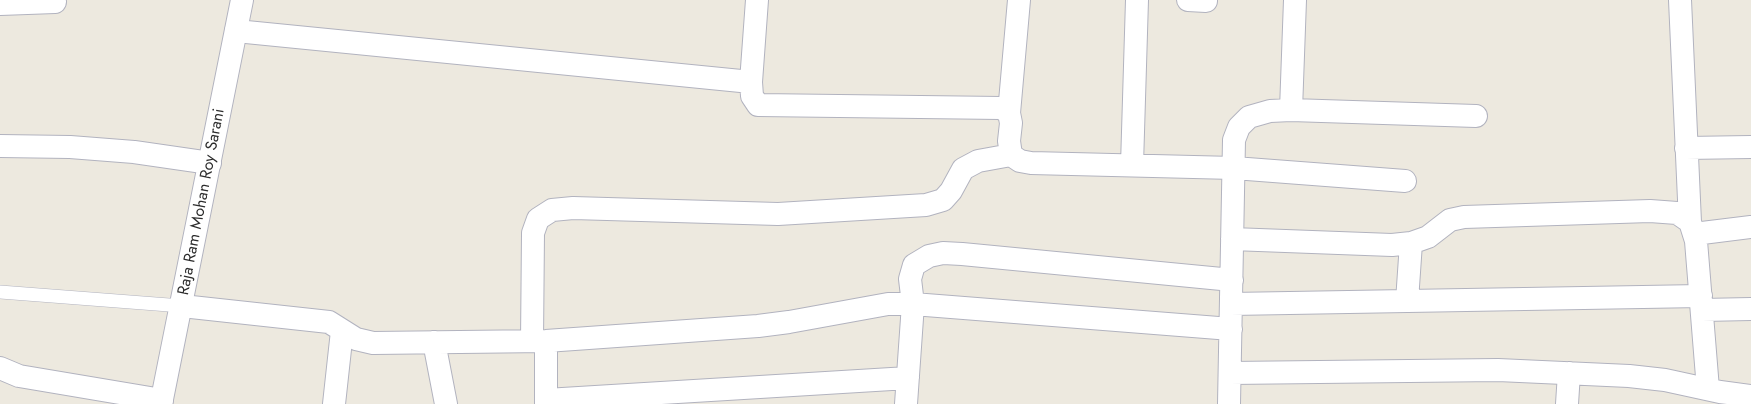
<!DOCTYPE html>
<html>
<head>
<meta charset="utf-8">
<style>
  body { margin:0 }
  canvas { display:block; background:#ede9df }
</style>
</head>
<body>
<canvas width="1751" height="404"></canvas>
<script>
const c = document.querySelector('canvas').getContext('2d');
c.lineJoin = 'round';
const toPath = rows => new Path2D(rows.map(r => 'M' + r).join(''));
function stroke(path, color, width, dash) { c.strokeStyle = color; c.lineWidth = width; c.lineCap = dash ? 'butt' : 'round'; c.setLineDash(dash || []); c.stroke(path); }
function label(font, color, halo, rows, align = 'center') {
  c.font = font + ' Jost,sans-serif'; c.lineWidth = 3.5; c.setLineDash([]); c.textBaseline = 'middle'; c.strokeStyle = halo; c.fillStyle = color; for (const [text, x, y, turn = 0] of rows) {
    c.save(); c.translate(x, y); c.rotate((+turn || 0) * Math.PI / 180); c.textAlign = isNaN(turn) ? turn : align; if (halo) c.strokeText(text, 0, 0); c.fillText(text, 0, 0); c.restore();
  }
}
const lane = toPath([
  [0,292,182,306]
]);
const street = toPath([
  [757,0,751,82,752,96,758,105,1001,108,1009,113,1011,123,1009,141,1011,155,1020,161,1031,163,1234,168,1405,181],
  [1188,0,1206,1],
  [1680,0,1690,222],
  [0,4,55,2],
  [236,31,751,82],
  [1291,110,1295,0],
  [1009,113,1019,0],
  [0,146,70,147,134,152,210,163],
  [1686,148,1751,147],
  [1132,165,1137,0],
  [1694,234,1751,227],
  [1232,239,1392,245,1411,243,1428,237,1450,220,1464,217,1650,211,1677,213,1690,222,1696,241,1708,389],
  [1407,301,1411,243],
  [1231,304,1701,296],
  [182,306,329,322,356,339,373,343,546,341,758,326,789,322,888,304,913,304,1231,329],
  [1702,310,1751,309],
  [532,341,533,233,538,219,552,210,573,208,778,214,926,205,943,200,951,191,963,169,978,161,1011,155],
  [434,342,446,404],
  [0,368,19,376,162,400],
  [1230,373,1498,370,1629,376,1665,380,1720,392,1751,396],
  [546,400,908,378],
  [334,404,342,331],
  [546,404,546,341],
  [906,404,913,304,910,279,914,265,929,256,943,253,962,254,1232,280],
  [1229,404,1234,140,1239,127,1249,117,1270,111,1291,110,1476,116],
  [1567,404,1569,373]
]);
const secondary = toPath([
  [161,404,242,0]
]);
stroke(lane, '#b2b3bf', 14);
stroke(street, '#b2b3bf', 24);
stroke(secondary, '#b2b3bf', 24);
stroke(lane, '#fff', 13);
stroke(street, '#fff', 22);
stroke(secondary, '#fff', 22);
label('16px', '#2c2c2c', '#fff', [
  ["Raja Ram Mohan Roy Sarani",202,202,-79]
]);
</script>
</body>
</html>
